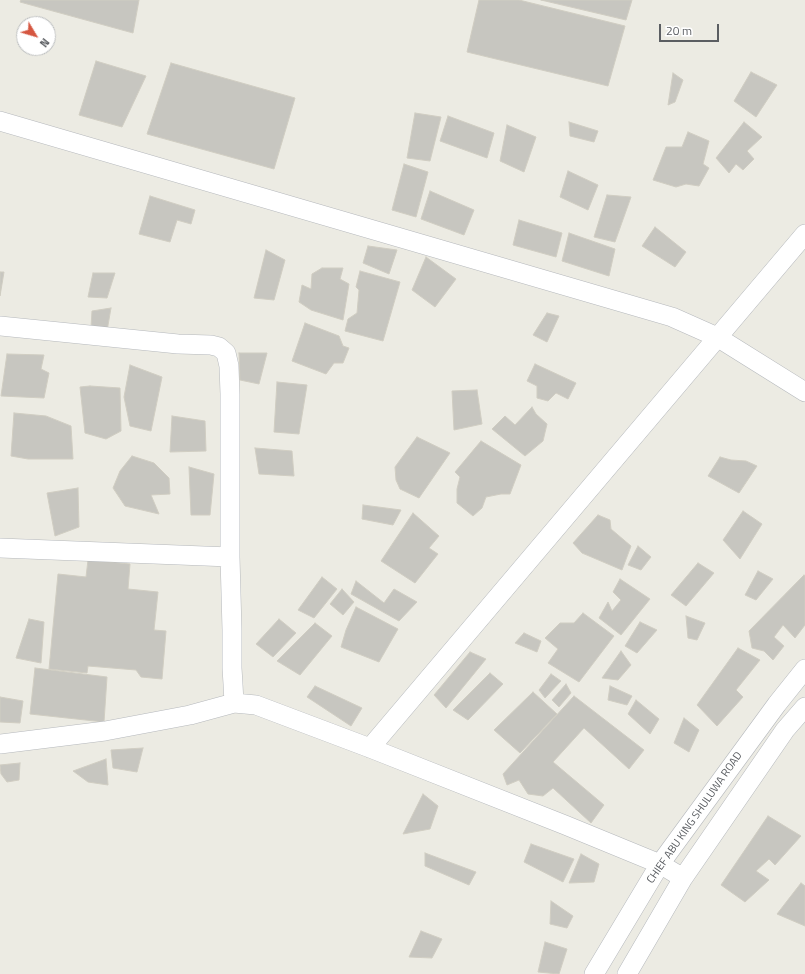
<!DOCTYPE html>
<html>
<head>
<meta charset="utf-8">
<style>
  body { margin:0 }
  #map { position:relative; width:805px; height:974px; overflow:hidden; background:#ecebe3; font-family:"Titillium Web",sans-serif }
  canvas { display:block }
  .north { position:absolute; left:16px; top:16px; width:40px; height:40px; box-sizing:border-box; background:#fff; border:1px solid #bdbfc0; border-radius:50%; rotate:128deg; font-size:11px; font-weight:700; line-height:16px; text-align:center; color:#5b5e62 }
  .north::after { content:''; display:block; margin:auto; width:14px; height:18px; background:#d55640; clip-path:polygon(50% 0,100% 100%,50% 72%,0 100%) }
  .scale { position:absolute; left:659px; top:24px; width:60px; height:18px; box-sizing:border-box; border:2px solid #5b5e62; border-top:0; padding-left:5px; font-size:12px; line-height:14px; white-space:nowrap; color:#5b5e62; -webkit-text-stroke:3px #fff; paint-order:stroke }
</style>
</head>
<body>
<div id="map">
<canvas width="805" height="974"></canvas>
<div class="north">N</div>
<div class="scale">20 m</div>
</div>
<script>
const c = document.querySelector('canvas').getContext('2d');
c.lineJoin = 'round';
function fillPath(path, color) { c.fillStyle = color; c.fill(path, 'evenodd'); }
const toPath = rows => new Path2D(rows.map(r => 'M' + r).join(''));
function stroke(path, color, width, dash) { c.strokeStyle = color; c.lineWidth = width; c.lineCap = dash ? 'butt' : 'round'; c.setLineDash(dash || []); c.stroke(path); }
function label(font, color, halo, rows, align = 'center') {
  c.font = font + ' "Titillium Web",sans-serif'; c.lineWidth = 3; c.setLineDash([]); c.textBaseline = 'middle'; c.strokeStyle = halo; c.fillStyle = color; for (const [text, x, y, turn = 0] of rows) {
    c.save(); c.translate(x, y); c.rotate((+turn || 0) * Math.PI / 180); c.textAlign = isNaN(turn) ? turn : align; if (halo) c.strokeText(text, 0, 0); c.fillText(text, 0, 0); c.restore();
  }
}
const building = toPath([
  [21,0,139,0,133,33,20,2,21,0],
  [479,0,519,0,625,26,608,86,467,52,479,0],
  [541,0,632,0,626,20,541,0],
  [96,61,146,76,122,127,79,115,96,61],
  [171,63,295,98,274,169,147,134,171,63],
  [751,72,777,85,756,117,734,101,751,72],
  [673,73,683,80,675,102,668,105,673,73],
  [415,113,441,117,430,161,407,158,415,113],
  [448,116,494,133,487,158,440,141,448,116],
  [569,122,598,131,594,142,570,136,569,122],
  [744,122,762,137,747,151,754,159,743,170,736,164,729,173,716,158,744,122],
  [507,125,536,137,524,172,500,161,507,125],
  [688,132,709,141,703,164,709,168,699,186,686,184,676,187,653,180,666,147,682,147,688,132],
  [404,164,428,172,416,217,392,210,404,164],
  [568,171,598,185,588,210,560,197,568,171],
  [430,191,474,210,464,235,421,219,430,191],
  [607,195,631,197,615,242,594,237,607,195],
  [150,196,195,210,191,224,177,220,170,242,139,234,150,196],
  [519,220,562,233,556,257,513,245,519,220],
  [655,227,686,252,675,267,642,246,655,227],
  [569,233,615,249,609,276,562,261,569,233],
  [368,246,397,250,389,274,363,263,368,246],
  [266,250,285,260,274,300,254,298,266,250],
  [426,257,456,279,435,307,412,290,426,257],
  [322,268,343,268,340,279,349,284,343,320,311,310,299,302,302,285,311,289,312,274,322,268],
  [360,271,400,282,383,341,345,331,348,319,357,313,359,290,356,287,360,271],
  [0,272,4,272,0,296,0,272],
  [93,273,115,273,107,298,88,297,93,273],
  [111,308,107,331,91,327,92,311,111,308],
  [547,313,559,316,547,342,533,335,547,313],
  [305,323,339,336,343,346,349,348,343,363,334,363,326,374,292,361,305,323],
  [239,353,267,353,259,384,240,380,239,353],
  [7,354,44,355,41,369,49,373,44,398,1,396,7,354],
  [535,364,576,383,568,399,556,393,548,401,537,398,537,386,527,381,535,364],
  [130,365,162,377,151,431,130,426,124,397,130,365],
  [277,382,307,385,299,434,274,432,277,382],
  [90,386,120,388,121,431,106,439,85,433,80,387,90,386],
  [477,390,482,424,454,430,452,391,477,390],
  [532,407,536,414,547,424,543,441,525,456,492,429,505,416,515,425,532,407],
  [14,413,46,416,71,426,73,459,28,459,11,456,14,413],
  [172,416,205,421,206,451,170,452,172,416],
  [417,437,450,453,419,498,400,489,396,480,395,467,417,437],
  [481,441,521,465,510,494,501,494,486,497,482,508,473,516,457,503,457,489,460,477,455,472,481,441],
  [255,448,292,451,294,476,259,474,255,448],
  [132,456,154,463,169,478,170,494,151,495,159,514,125,506,113,488,120,471,132,456],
  [720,457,731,460,746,461,757,466,739,493,708,476,720,457],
  [189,467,214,474,210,515,191,515,189,467],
  [78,488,79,527,55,536,47,493,78,488],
  [363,505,401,510,393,525,362,519,363,505],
  [743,511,762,524,740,559,723,540,743,511],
  [413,513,439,536,429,548,438,554,415,583,381,561,413,513],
  [598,515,610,520,611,529,631,546,622,570,582,553,573,543,598,515],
  [638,546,651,557,641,570,628,565,638,546],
  [88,560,130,564,128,589,158,592,154,630,166,631,162,679,141,677,136,670,88,666,87,673,49,669,58,574,86,577,88,560],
  [698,563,714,573,686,606,671,595,698,563],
  [758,571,773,579,756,600,745,595,758,571],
  [804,575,805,576,805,625,795,638,783,625,774,637,784,646,773,660,764,651,752,648,749,631,804,575],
  [322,577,337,589,314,618,298,610,322,577],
  [620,579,650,599,621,635,599,618,608,602,612,611,621,600,613,592,620,579],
  [356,581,384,603,394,589,417,602,399,621,351,594,356,581],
  [342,589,354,602,343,615,330,604,342,589],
  [356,607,398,629,379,662,341,647,346,630,356,607],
  [583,613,614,636,579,682,548,663,558,649,545,638,560,623,574,623,583,613],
  [686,616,705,623,697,640,688,638,686,616],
  [29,619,44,622,41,663,16,658,29,619],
  [279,619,296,633,273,657,256,644,279,619],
  [640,622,657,630,637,653,625,646,640,622],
  [315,623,332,636,300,675,277,661,315,623],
  [524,633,541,641,537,652,515,643,524,633],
  [738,648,760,660,736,690,743,697,717,726,697,705,738,648],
  [621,651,631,665,618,680,602,678,621,651],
  [470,652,486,659,446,708,434,695,470,652],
  [35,668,107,677,104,722,30,714,35,668],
  [490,673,503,684,468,720,453,710,490,673],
  [551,674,561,681,545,698,539,690,551,674],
  [566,684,571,693,559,707,552,700,566,684],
  [315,686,362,708,351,726,307,697,315,686],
  [610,686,632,696,627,705,608,700,610,686],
  [533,692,557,714,520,753,494,730,533,692],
  [574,696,644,750,629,769,584,728,553,762,604,805,591,823,553,788,543,796,528,794,519,780,507,785,503,774,574,696],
  [0,697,23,701,20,723,0,722,0,697],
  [636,700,659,719,650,734,628,714,636,700],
  [684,718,699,730,689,752,674,743,684,718],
  [143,748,137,772,113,768,111,750,143,748],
  [106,759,108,785,88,782,73,771,106,759],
  [20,763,19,780,7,782,1,774,0,765,20,763],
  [423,794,438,806,430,829,403,834,423,794],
  [768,816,801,836,775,865,769,859,756,871,769,880,745,902,721,885,768,816],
  [531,844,574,859,563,882,524,862,531,844],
  [425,853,476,872,469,885,425,866,425,853],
  [581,854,599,864,594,882,569,883,581,854],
  [801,883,805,886,805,926,777,914,801,883],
  [551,901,573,916,567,928,550,924,551,901],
  [421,931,442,939,432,958,409,957,421,931],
  [545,942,567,949,559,974,538,972,545,942]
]);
fillPath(building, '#c7c6c0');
stroke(building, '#d0cdc2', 1);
const minor = toPath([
  [0,121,672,317,717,337,805,392],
  [0,326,178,344,211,345,219,347,226,353,229,366,230,394,230,557,232,630,232,668,233,684,234,703,256,705,370,748,565,825,660,864,683,878],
  [0,548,230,557],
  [0,744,105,731,190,715,234,703],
  [370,748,805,234],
  [594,974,660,864,777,704,805,669],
  [627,974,683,878,785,730,805,707]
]);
stroke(minor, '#b5b8bc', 20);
stroke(minor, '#fff', 19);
label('11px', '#5b5e62', '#fff', [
  ["CHIEF ABU KING SHULUWA ROAD",695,818,-55]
]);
</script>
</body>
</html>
